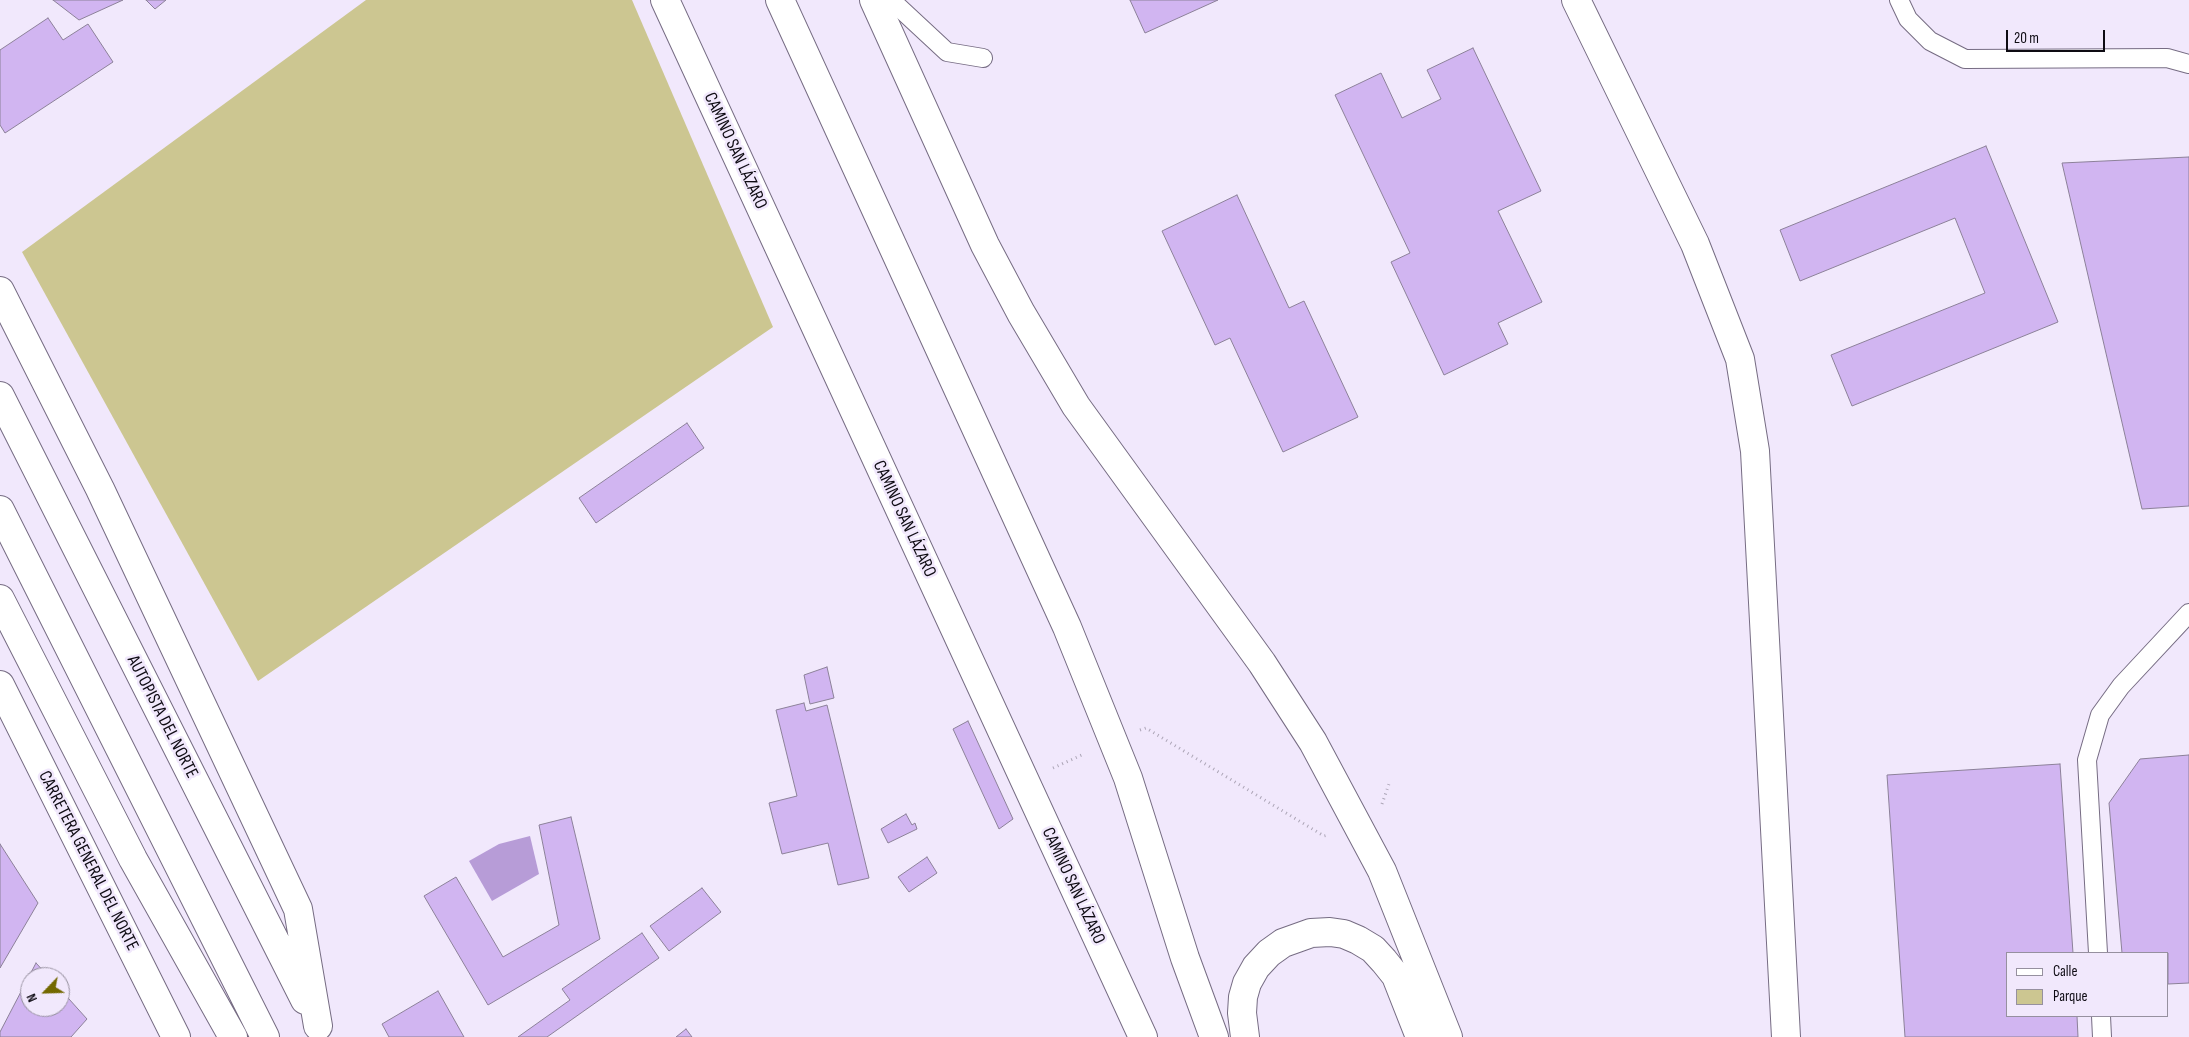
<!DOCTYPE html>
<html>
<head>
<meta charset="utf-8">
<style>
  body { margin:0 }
  #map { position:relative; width:2189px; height:1037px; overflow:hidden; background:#f1e8fc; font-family:"Sofia Sans Condensed",sans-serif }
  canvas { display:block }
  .legend { position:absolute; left:2006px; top:952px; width:162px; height:65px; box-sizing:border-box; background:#f1e8fc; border:1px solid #96909f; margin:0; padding:6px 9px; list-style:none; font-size:15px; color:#0e0b13 }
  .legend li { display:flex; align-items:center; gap:10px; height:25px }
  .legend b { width:25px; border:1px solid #96909f }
  .north { position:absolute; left:20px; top:967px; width:50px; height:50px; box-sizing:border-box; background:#f1e8fc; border:1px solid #96909f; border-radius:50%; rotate:246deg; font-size:14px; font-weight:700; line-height:20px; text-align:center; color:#0e0b13 }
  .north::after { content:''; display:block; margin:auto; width:18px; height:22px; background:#736800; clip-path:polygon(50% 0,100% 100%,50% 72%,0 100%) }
  .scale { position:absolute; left:2006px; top:30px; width:99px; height:22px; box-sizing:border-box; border:2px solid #0e0b13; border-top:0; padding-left:6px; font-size:15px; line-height:18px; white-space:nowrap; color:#0e0b13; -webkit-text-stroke:4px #f1e8fc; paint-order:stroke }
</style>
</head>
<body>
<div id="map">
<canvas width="2189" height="1037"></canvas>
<ul class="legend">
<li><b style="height:6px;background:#fff"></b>Calle</li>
<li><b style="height:14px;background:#ccc691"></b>Parque</li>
</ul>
<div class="north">N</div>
<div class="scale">20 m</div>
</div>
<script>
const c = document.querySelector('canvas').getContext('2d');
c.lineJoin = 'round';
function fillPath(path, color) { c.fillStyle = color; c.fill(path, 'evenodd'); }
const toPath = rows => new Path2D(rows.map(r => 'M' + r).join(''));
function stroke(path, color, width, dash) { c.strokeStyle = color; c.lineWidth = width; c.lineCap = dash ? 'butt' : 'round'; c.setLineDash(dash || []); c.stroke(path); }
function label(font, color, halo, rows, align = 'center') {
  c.font = font + ' "Sofia Sans Condensed",sans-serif'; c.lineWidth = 5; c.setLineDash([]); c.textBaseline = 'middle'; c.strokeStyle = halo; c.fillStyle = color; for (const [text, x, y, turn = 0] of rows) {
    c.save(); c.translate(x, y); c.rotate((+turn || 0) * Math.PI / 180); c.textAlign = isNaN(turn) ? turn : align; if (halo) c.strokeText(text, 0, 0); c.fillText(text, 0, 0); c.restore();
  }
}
fillPath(toPath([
  [366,0,632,0,773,327,258,681,22,252]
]), '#ccc691');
fillPath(toPath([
  [530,836,539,874,492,901,469,861,499,844]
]), '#b79cd7');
const building = toPath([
  [53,0,123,0,79,20,53,0],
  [146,0,166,0,155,9,146,0],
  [1130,0,1218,0,1145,33,1130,0],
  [48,18,63,40,88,24,113,62,5,133,0,125,0,50,48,18],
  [1473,48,1541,191,1498,211,1542,302,1498,323,1508,344,1444,375,1391,262,1410,253,1335,95,1381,73,1402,118,1441,99,1427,70,1473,48],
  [1986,146,2058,322,1852,406,1831,355,1985,293,1955,218,1800,281,1780,230,1986,146],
  [2189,157,2189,506,2142,509,2062,163,2189,157],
  [1237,195,1289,308,1304,301,1358,417,1283,452,1230,338,1215,345,1162,231,1237,195],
  [687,423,704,448,596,523,579,498,687,423],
  [827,667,834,698,810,704,804,675,827,667],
  [804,703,806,711,827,705,869,878,838,885,828,843,782,854,769,803,797,796,776,710,804,703],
  [968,721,1013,819,999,829,953,729,968,721],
  [2189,755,2189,983,2168,984,2168,953,2122,953,2109,803,2140,759,2189,755],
  [2060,764,2073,953,2008,953,2008,1016,2077,1016,2078,1037,1905,1037,1887,775,2060,764],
  [906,814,912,825,915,823,917,829,888,843,881,829,906,814],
  [571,817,600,939,488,1005,424,896,456,877,503,957,559,925,539,825,571,817],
  [0,844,38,903,0,968,0,844],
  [927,857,937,873,909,892,898,877,927,857],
  [702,888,721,912,669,951,650,926,702,888],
  [642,933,659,958,547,1037,518,1037,570,1000,562,989,642,933],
  [36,963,49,977,30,977,30,1007,60,1007,60,989,87,1019,71,1037,0,1037,0,1032,36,963],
  [438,991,464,1037,389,1037,382,1024,438,991],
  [686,1029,692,1037,676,1037,686,1029]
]);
fillPath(building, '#d1b5f1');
stroke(building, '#8c8199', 1);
const lane = toPath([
  [891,0,947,52,983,58],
  [1899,0,1908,19,1930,41,1965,59,2167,58,2189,64],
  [2098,953,2087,760,2100,715,2121,686,2189,613],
  [2101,1016,2102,1037]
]);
const street = toPath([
  [665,0,1143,1037],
  [1576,0,1695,244,1740,359,1755,451,1786,1037]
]);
const secondary = toPath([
  [780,0,1067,627,1128,778,1185,958,1214,1037],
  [874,0,985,245,1021,313,1076,406,1262,663,1313,742,1382,871,1448,1037],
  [0,685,176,1037],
  [1245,1037,1242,1013,1243,997,1247,983,1256,967,1269,953,1283,943,1311,933,1330,932,1344,934,1358,940,1373,949,1384,961,1396,976,1420,1037]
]);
const highway = toPath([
  [0,291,100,489,298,909,318,1026],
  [0,396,305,1000],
  [0,510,265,1037],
  [0,599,133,859,233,1037]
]);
stroke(lane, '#766c83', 20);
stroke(street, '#766c83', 30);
stroke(secondary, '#766c83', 30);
stroke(highway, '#766c83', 30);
stroke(toPath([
  [1140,730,1146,728,1324,836,1328,835],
  [1053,768,1084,754],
  [1382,804,1390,781]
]), '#aca5b6', 3, [1, 4]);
stroke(lane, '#fff', 18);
stroke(street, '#fff', 28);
stroke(secondary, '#fff', 28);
stroke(highway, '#fff', 28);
label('18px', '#0e0b13', '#f1e8fc', [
  ["CAMINO SAN LÁZARO",735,151,65],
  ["CAMINO SAN LÁZARO",904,519,65],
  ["AUTOPISTA DEL NORTE",162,717,63],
  ["CARRETERA GENERAL DEL NORTE",88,861,63],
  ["CAMINO SAN LÁZARO",1073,886,65]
]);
</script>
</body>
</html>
